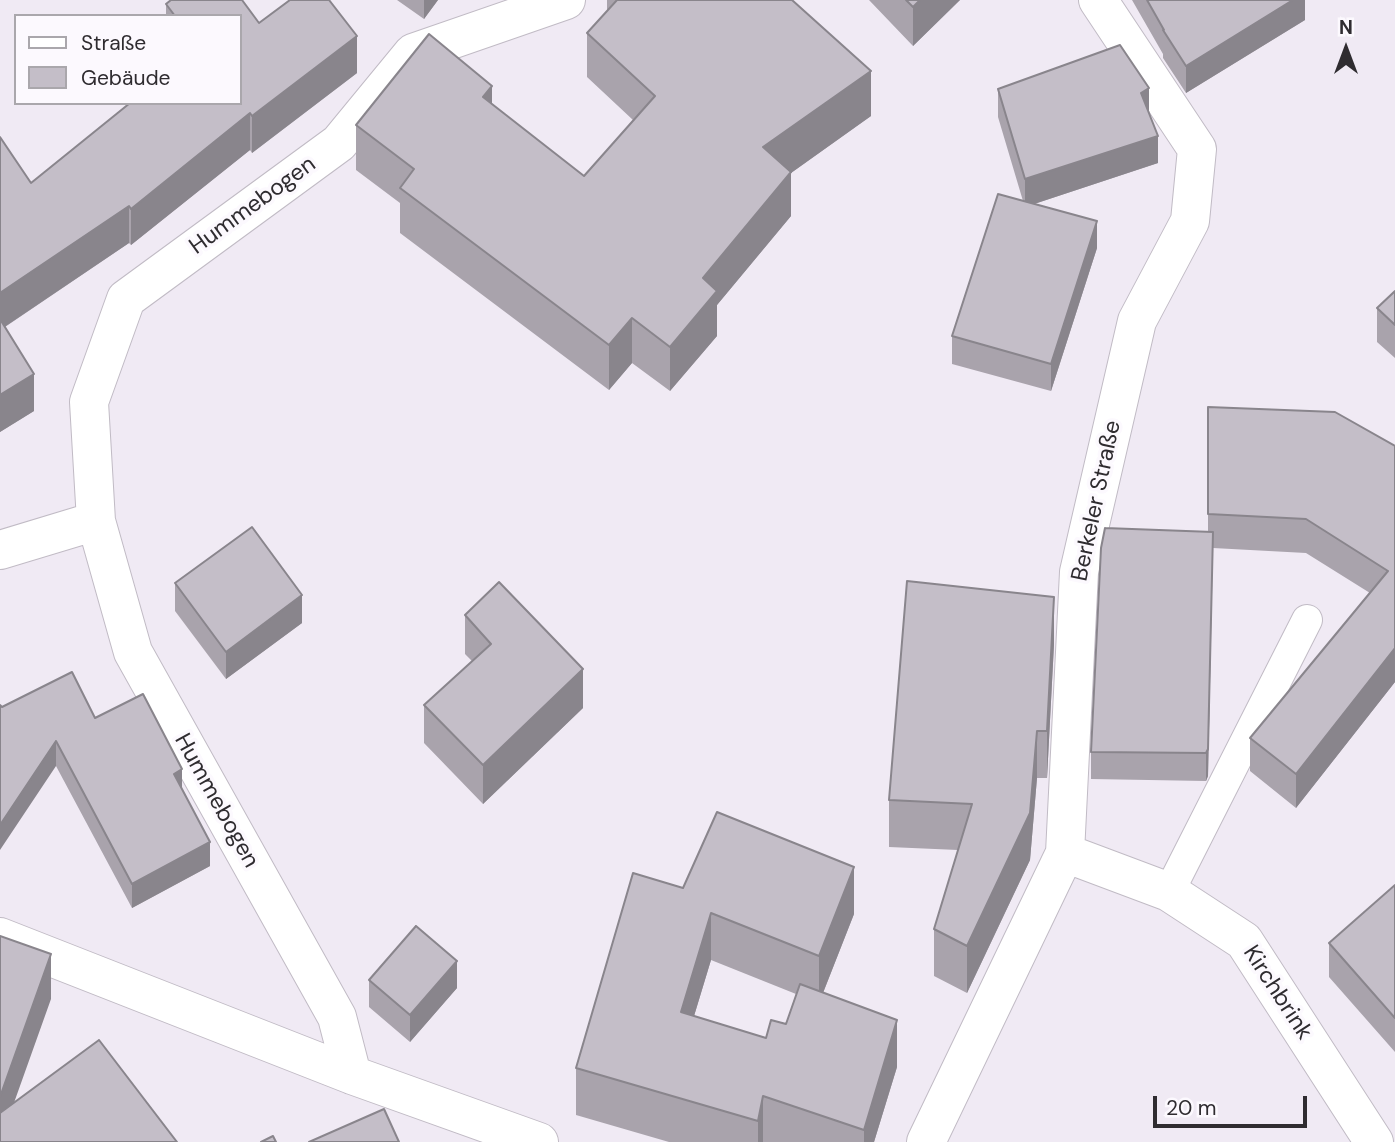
<!DOCTYPE html>
<html>
<head>
<meta charset="utf-8">
<style>
  body { margin:0 }
  #map { position:relative; width:1395px; height:1142px; overflow:hidden; background:#f0eaf4; font-family:"DM Sans",sans-serif }
  canvas { display:block }
  .legend { position:absolute; left:14px; top:14px; width:228px; height:91px; box-sizing:border-box; background:#fcf9fe; border:2px solid #aaa7ac; margin:0; padding:9px 12px; list-style:none; font-size:21px; color:#2f2c30 }
  .legend li { display:flex; align-items:center; gap:14px; height:35px }
  .legend b { width:35px; border:2px solid #aaa7ac }
  .north { position:absolute; left:1311px; top:14px; width:70px; height:70px; -webkit-text-stroke:5px #fcf9fe; paint-order:stroke; rotate:0deg; font-size:19px; font-weight:700; line-height:28px; text-align:center; color:#2f2c30 }
  .north::after { content:''; display:block; margin:auto; width:24px; height:32px; background:#2f2c30; clip-path:polygon(50% 0,100% 100%,50% 72%,0 100%) }
  .scale { position:absolute; left:1153px; top:1096px; width:154px; height:32px; box-sizing:border-box; border:4px solid #2f2c30; border-top:0; padding-left:9px; font-size:21px; line-height:24px; white-space:nowrap; color:#2f2c30; -webkit-text-stroke:5px #fcf9fe; paint-order:stroke }
</style>
</head>
<body>
<div id="map">
<canvas width="1395" height="1142"></canvas>
<ul class="legend">
<li><b style="height:9px;background:#fff"></b>Straße</li>
<li><b style="height:19px;background:#c4bec8"></b>Gebäude</li>
</ul>
<div class="north">N</div>
<div class="scale">20 m</div>
</div>
<script>
const c = document.querySelector('canvas').getContext('2d');
c.lineJoin = 'round';
const toPath = rows => new Path2D(rows.map(r => 'M' + r).join(''));
function stroke(path, color, width, dash) { c.strokeStyle = color; c.lineWidth = width; c.lineCap = dash ? 'butt' : 'round'; c.setLineDash(dash || []); c.stroke(path); }
function fillPath(path, color) { c.fillStyle = color; c.fill(path, 'evenodd'); }
function label(font, color, halo, rows, align = 'center') {
  c.font = font + ' "DM Sans",sans-serif'; c.lineWidth = 7; c.setLineDash([]); c.textBaseline = 'middle'; c.strokeStyle = halo; c.fillStyle = color; for (const [text, x, y, turn = 0] of rows) {
    c.save(); c.translate(x, y); c.rotate((+turn || 0) * Math.PI / 180); c.textAlign = isNaN(turn) ? turn : align; if (halo) c.strokeText(text, 0, 0); c.fillText(text, 0, 0); c.restore();
  }
}
const lane = toPath([
  [1169,892,1307,620]
]);
const street = toPath([
  [0,550,96,521],
  [1065,853,1169,892,1244,941,1374,1142],
  [0,937,352,1075,539,1142],
  [352,1075,337,1017,133,652,96,521,89,402,126,299,339,143,413,53,566,0],
  [926,1142,1065,853,1079,572,1137,321,1190,221,1197,149,1098,0]
]);
stroke(lane, '#c1bbc5', 32);
stroke(street, '#c1bbc5', 40);
stroke(lane, '#fff', 30);
stroke(street, '#fff', 38);
fillPath(toPath([
  [171,0,242,0,259,23,290,0,329,0,357,36,357,73,252,153,250,150,131,245,129,243,5,327,34,374,34,411,0,432,0,137,31,183,130,103,240,103,240,16,166,16,166,4],
  [397,0,438,0,424,19],
  [607,0,792,0,871,116,791,173,791,216,717,305,717,336,670,391,632,363,609,390,400,233,400,203,356,170,356,125,492,104,584,176,633,120,587,77,587,33,607,11],
  [869,0,960,0,913,46],
  [1132,0,1305,0,1305,20,1186,93,1163,58,1163,54],
  [998,89,1149,111,1158,163,1034,204,1097,248,1051,391,952,364,952,336,1023,201,998,117],
  [1395,291,1395,358,1377,342,1377,308],
  [1208,407,1395,446,1395,682,1296,808,1250,771,1250,738,1370,593,1306,553,1213,548,1208,776,1206,781,1091,779,1091,752,1208,532],
  [175,583,302,623,226,679,175,611],
  [465,615,583,708,483,804,424,743,424,705,472,661,465,654],
  [1054,644,1047,778,1037,778,1030,860,967,993,934,976,934,929,958,850,889,847,889,800],
  [2,707,95,718,182,789,210,866,132,908,56,766],
  [1395,885,1395,1052,1329,977,1329,943],
  [683,888,854,914,823,993,897,1067,874,1142,669,1142,576,1115,576,1068],
  [711,960,796,994,786,1024,766,1038,694,1016],
  [369,980,457,988,410,1042,369,1007]
]), '#a9a3ac');
fillPath(toPath([
  [424,0,438,0,424,19],
  [920,0,960,0,913,46,913,7],
  [1293,0,1305,0,1305,20,1186,93,1186,66],
  [357,36,357,73,252,153,252,116],
  [871,71,871,116,791,173,791,216,717,305,717,336,670,391,670,347,703,278,763,147],
  [492,86,492,131,483,97],
  [1149,88,1149,116,1141,93],
  [250,113,250,150,131,245,131,209],
  [1158,136,1158,163,1025,207,1025,179],
  [129,206,129,243,0,330,0,293],
  [1097,221,1097,248,1051,391,1051,364],
  [632,318,632,363,609,390,609,345],
  [34,374,34,411,0,432,0,395],
  [1213,532,1208,776,1206,781,1206,753],
  [302,595,302,623,226,679,226,652],
  [1054,597,1054,644,1047,778,1047,731],
  [1395,648,1395,682,1296,808,1296,774],
  [583,669,583,708,483,804,483,765],
  [1037,731,1037,778,1030,860,967,993,967,946],
  [56,741,56,766,0,850,0,825],
  [182,769,182,794,174,774],
  [210,842,210,866,132,908,132,884],
  [854,867,854,914,819,1003,819,956],
  [711,913,711,960,681,1059,681,1012],
  [51,954,51,999,0,1142,0,1097],
  [457,961,457,988,410,1042,410,1015],
  [897,1020,897,1067,874,1142,864,1142,864,1130],
  [763,1096,763,1142,758,1142,758,1121]
]), '#89858c');
const building = toPath([
  [171,0,242,0,259,23,290,0,329,0,357,36,252,116,250,113,131,209,129,206,0,293,0,137,31,183,130,103,240,103,240,16,175,16,166,4,171,0],
  [617,0,792,0,871,71,763,147,791,172,703,278,717,291,670,347,632,318,609,345,400,188,414,169,356,125,429,34,492,86,483,97,584,176,655,96,587,33,617,0],
  [906,0,920,0,913,7,906,0],
  [1147,0,1293,0,1186,66,1163,30,1164,30,1147,0],
  [1120,45,1149,88,1141,93,1158,136,1025,179,998,89,1120,45],
  [998,194,1097,221,1051,364,952,336,998,194],
  [1395,291,1395,325,1377,308,1395,291],
  [0,319,34,374,0,395,0,319],
  [1208,407,1335,412,1395,446,1395,648,1296,774,1250,738,1388,571,1306,519,1208,514,1208,407],
  [252,527,302,595,226,652,175,583,252,527],
  [1105,528,1213,532,1208,749,1206,753,1091,752,1101,548,1105,528],
  [907,581,1054,597,1047,731,1037,731,1030,813,967,946,934,929,972,804,889,800,907,581],
  [499,582,583,669,483,765,424,705,491,644,465,615,499,582],
  [72,672,95,718,143,694,182,769,174,774,210,842,132,884,56,741,0,825,0,705,2,707,72,672],
  [717,812,854,867,819,956,711,913,681,1012,766,1038,771,1020,786,1024,800,984,897,1020,864,1130,763,1096,758,1121,576,1068,633,873,683,888,717,812],
  [1395,885,1395,1018,1329,943,1395,885],
  [416,926,457,961,410,1015,369,980,416,926],
  [0,936,51,954,0,1097,0,936],
  [99,1040,177,1142,0,1142,0,1113,99,1040],
  [384,1109,399,1142,309,1142,384,1109],
  [273,1136,276,1142,261,1142,273,1136]
]);
fillPath(building, '#c4bec8');
stroke(building, '#89858c', 2);
label('23px', '#2f2c30', '#fcf9fe', [
  ["Hummebogen",253,206,-36],
  ["Berkeler Straße",1097,501,-78],
  ["Hummebogen",216,801,61],
  ["Kirchbrink",1277,993,57]
]);
</script>
</body>
</html>
